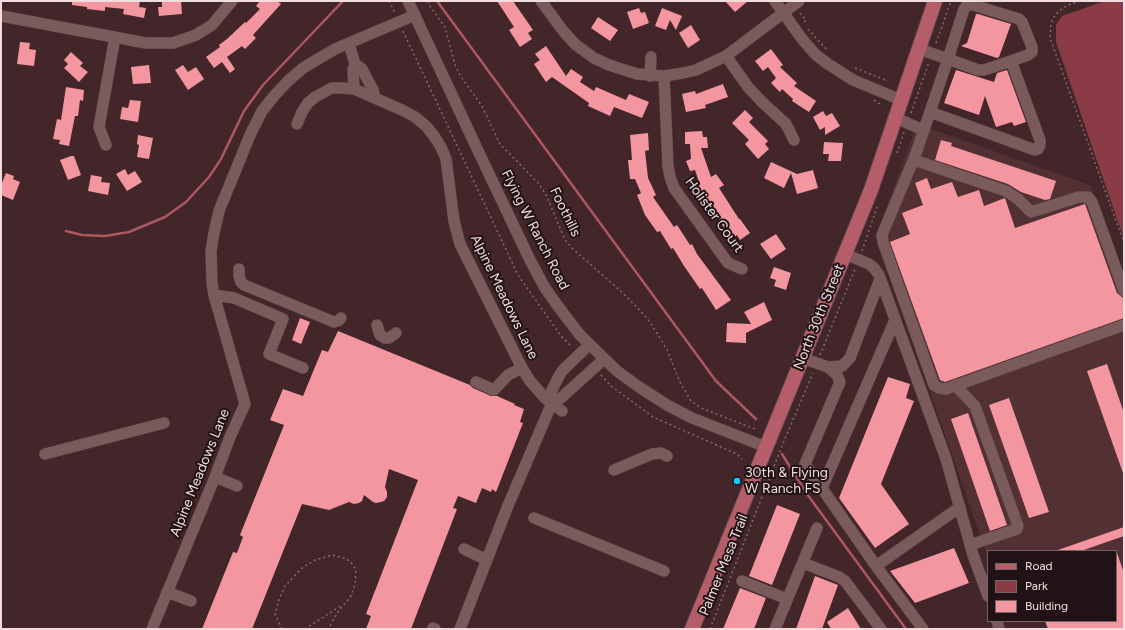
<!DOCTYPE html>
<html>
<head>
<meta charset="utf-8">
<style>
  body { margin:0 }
  #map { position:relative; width:1125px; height:630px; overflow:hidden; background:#432629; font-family:Figtree,sans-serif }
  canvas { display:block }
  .frame { position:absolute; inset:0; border:2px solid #f1ddde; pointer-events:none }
  .legend { position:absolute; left:987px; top:550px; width:130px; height:72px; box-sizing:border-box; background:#211315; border:1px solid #746465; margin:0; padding:5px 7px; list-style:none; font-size:12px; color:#f1ddde }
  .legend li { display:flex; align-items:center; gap:8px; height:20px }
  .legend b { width:20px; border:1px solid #746465 }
</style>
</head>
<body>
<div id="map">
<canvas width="1125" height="630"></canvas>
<div class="frame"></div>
<ul class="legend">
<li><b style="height:5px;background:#b55e69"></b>Road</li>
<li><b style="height:11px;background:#8b3b46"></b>Park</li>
<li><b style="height:11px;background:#f3969f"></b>Building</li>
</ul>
</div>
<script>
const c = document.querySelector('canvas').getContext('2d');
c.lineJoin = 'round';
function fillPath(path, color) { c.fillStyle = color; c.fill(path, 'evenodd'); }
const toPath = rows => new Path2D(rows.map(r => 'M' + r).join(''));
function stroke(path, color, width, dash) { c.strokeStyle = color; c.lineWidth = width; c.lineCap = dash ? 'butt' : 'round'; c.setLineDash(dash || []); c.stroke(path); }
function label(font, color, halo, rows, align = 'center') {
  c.font = font + ' Figtree,sans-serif'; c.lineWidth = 4; c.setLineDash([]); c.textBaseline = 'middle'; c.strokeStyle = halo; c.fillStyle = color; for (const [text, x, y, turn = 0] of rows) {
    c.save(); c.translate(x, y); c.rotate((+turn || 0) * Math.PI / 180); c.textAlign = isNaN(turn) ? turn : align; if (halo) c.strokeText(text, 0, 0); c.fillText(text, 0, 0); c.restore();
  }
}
fillPath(toPath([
  [917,124,1090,185,1124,275,1124,629,1116,621,1116,551,988,551,988,558,876,237]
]), '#533033');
fillPath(toPath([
  [1105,1,1124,1,1124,239,1056,42,1056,25,1062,16]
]), '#8b3b46');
stroke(toPath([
  [437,1,716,381,756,419],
  [66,231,82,235,105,236,129,232,165,217,186,202,209,177,221,159,244,111,263,85,343,1],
  [782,454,807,494,906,629]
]), '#ac5761', 2.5);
fillPath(toPath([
  [72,1,140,1,139,7,146,8,144,18,123,14,124,9,105,7,105,11,87,9,87,7,72,5],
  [162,1,181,1,182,14,159,16,158,7,162,7],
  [260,1,277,1,281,4,253,35,256,38,245,49,242,46,227,57,235,69,230,73,222,62,214,68,206,57,220,47,219,45,227,39,245,22,246,23,260,9,256,6],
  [497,1,513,1,533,30,528,33,532,39,520,47,509,30,514,27],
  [725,1,748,1,735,12],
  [639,8,641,13,645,12,649,23,633,29,627,12],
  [662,8,682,16,676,30,670,20,666,30,655,26],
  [976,14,978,14,1011,24,999,57,997,58,961,46,967,43],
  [598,17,618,30,610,41,591,28],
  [691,25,700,40,688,48,679,33],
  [20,42,30,43,29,49,36,50,34,66,17,64],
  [546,46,566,76,571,69,583,77,580,82,594,91,596,87,626,100,629,94,649,102,642,118,614,107,610,116,588,106,589,103,552,77,546,82,534,64,540,60,535,54],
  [771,49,783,65,780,67,797,83,794,86,816,101,809,112,792,101,793,99,782,89,780,92,771,83,776,78,768,67,763,71,755,61],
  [71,52,83,63,80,66,88,72,79,82,64,68,68,64,64,60],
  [149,65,151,83,133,84,131,67],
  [183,65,188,72,196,67,204,79,188,90,175,70],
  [956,70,994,82,997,73,1007,70,1026,122,1014,126,1012,122,996,127,985,96,979,115,944,103],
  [723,84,728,97,705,105,706,108,686,112,682,94,695,91,696,94],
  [66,87,84,90,83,101,80,100,78,116,75,116,69,146,59,144,60,140,53,139,57,119,61,120],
  [130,100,141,101,138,122,120,119,122,107,128,108],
  [745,110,753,118,749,122,768,141,765,144,769,149,758,159,745,144,749,140,732,123],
  [823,111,826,116,832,113,840,126,825,135,825,127,820,130,813,117],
  [702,131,703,137,707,137,708,148,701,148,711,177,716,174,724,185,719,188,739,219,740,219,750,233,740,240,737,235,732,238,718,219,717,219,696,188,700,185,695,170,690,171,686,161,691,159,690,144,685,144,685,132],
  [648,133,649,150,645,151,648,178,656,195,653,197,674,227,677,225,690,245,692,244,697,254,731,300,716,310,702,288,700,289,684,266,673,248,671,249,660,231,657,232,645,215,637,195,641,193,635,179,630,179,628,160,632,160,630,135],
  [138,135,153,138,149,159,137,157,139,145,137,144],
  [941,140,952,143,951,146,1056,181,1050,199,1045,200,1021,192,1008,184,935,160],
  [824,142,843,143,841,161,828,161,829,154,823,154],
  [71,156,74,156,81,175,68,180,60,160],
  [771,162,797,174,813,170,818,188,797,194,791,173,784,188,764,178],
  [125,169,128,175,135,171,142,182,127,191,116,174],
  [6,173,14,176,13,179,20,182,13,200,1,195,1,185],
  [91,175,102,177,101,182,110,183,108,195,88,191],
  [927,178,931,189,952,182,958,197,979,190,984,206,1005,198,1015,228,1085,204,1117,293,1123,298,1124,301,1124,318,945,382,940,380,890,242,910,234,902,213,923,205,915,183],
  [776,234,786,249,771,259,760,244],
  [774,267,791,273,786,290,774,286,776,280,770,278],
  [764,302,772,320,746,333,746,343,726,342,727,323,751,324,744,312],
  [300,318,310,322,301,344,292,340],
  [338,331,470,385,473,388,491,396,497,396,515,404,514,405,524,409,520,422,523,423,496,492,492,489,491,492,482,488,476,503,458,496,453,508,457,509,411,629,366,629,371,616,366,614,418,480,389,469,385,487,387,492,387,497,384,501,381,502,376,503,373,502,364,495,362,501,359,503,354,504,349,502,329,510,302,504,252,629,202,629,233,552,237,553,243,537,240,535,284,425,270,420,283,389,303,396,322,350,328,352],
  [1107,364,1124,413,1124,473,1123,473,1087,371],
  [888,377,910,384,906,398,914,401,881,484,909,524,875,548,839,498],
  [1009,398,1049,512,1029,518,989,405],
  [968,413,1007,525,990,531,951,419],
  [777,505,800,514,772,585,749,576],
  [1124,527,1124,536,1081,551,1058,551,1058,550],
  [954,548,969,583,915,603,890,571],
  [1117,553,1124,573,1124,629,1048,629,1045,621,1116,621],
  [815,576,838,585,822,629,796,629],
  [740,588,766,598,754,629,723,629],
  [848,608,861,629,831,629,827,622]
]), '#f3969f');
const minor = toPath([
  [408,1,481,157,530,260,545,288,563,313,580,335,617,371,639,387,667,405,692,418,766,447],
  [541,1,564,32,576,45,594,58,609,65,637,74,664,76,683,73,696,70,726,56,799,1],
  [775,1,802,39,816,55,828,64,853,80,901,100],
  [1,16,146,43,173,43,196,35,212,25,232,1],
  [349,44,355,64,362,69,373,90,375,98],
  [919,49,948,59,915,156,882,235,883,242,934,385,939,388,946,389,1124,325],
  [726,56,748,87,762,102,786,124,794,140],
  [650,76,651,57],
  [664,76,668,166,670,177,674,188,728,263,742,269],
  [354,89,353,70,355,64],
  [930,112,1035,150,1038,149,1040,145,1040,140,1011,61,984,70,978,70,948,59,964,9,967,5,973,5,1019,19,1022,22,1032,47,1032,52,1028,55,1011,61],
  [896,118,923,130],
  [297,124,302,112,308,103,315,97,332,88,342,88,354,89,402,110,415,117,426,126,434,136,441,147,446,159,454,221,460,244,522,368,530,381,545,398,562,411],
  [106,145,99,127,115,37],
  [914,160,1006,191,1018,199,1031,212,1079,197,1088,197,1092,202,1124,291],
  [845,254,869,264,874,268,879,275,946,459,973,555,988,596],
  [239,269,239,276,241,282,244,285,334,322,338,321,341,318],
  [214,295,234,298,283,319,269,354,303,368],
  [377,325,380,335,385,338,389,338,396,333],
  [802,358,828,367,837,375,840,382,805,464,876,566,923,629],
  [828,367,842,366,850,358,880,279],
  [476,382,494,390,508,375,522,368],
  [955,385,975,406,1018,526,1017,529,970,545],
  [552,403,561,398,604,359],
  [45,454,164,423],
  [614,470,652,454,661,453,667,456],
  [215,477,237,486],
  [822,488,895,320],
  [534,518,664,571],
  [464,549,487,560],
  [803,563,839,577,845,581,881,629],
  [876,566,960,507],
  [742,581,787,599],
  [167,592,191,601],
  [997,621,999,629],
  [433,628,435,629],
  [152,629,215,477,230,437,245,404,214,295,212,283,211,251,214,233,219,211,250,135,262,111,274,96,288,81,303,68,335,49,415,15],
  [460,629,507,508,552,403,551,392,559,376,563,370,589,345],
  [775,629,817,528]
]);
const major = toPath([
  [692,629,871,190,935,1]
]);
stroke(minor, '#5c4446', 12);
stroke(major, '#5c4446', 16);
stroke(toPath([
  [389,1,395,13],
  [428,1,429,5,445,27,455,65,461,77,482,106,500,144,540,185,547,197,565,240,573,249,625,295,647,318,657,333,667,350,680,382,691,401,701,408,755,429],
  [1080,1,1068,5,1059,11,1054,17,1051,23,1050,38,1124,243],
  [800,13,806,20,803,24],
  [808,29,827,50],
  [403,31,518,275,561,336,572,347],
  [936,43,951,1],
  [855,68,888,81],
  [874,100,880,104],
  [911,113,929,62],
  [897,153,904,132],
  [862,251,877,207],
  [820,355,855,269],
  [601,375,611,386,653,417,737,454,742,459],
  [282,629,275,614,280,597,285,586,302,568,315,560,332,555,344,558,350,561,356,570,355,584,351,596,338,612,328,629],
  [305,629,342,605],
  [710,629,784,441,813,373]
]), '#856b6d', 1.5, [2, 3]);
stroke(minor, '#7b5a5c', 11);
stroke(major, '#b55e69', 14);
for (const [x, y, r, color] of [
  [737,481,4,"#13cafb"]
]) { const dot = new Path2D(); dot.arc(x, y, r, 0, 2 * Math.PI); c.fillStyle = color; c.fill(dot); stroke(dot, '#211315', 1.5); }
label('14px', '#f1ddde', '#211315', [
  ["Foothills",565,212,64],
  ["Holister Court",714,215,54],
  ["Flying W Ranch Road",535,230,63],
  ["Alpine Meadows Lane",504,297,64],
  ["North 30th Street",819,317,-68],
  ["Alpine Meadows Lane",200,473,-68],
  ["Palmer Mesa Trail",724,565,-68]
]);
label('14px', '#f1ddde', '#211315', [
  ["30th & Flying",745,473],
  ["W Ranch FS",745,489]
], 'left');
</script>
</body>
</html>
